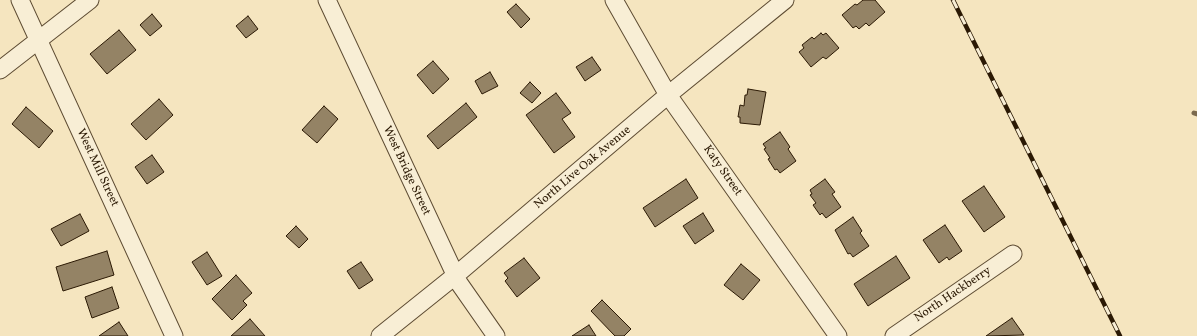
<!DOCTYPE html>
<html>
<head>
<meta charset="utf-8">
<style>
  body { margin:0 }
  canvas { display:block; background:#f5e5bf }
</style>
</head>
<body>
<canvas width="1197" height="336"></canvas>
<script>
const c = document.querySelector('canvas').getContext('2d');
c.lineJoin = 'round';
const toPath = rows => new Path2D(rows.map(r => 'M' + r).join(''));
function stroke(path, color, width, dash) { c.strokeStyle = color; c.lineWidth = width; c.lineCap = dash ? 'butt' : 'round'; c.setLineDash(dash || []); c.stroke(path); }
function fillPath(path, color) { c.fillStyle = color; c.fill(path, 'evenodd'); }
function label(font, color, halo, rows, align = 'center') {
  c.font = font + ' Vollkorn,serif'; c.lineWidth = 3; c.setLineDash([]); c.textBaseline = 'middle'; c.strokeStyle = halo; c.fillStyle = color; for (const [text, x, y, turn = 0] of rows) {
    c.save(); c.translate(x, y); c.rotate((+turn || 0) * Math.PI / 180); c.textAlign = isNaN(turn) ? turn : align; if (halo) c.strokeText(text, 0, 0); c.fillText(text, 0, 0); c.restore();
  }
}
stroke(toPath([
  [1194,113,1197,114]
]), '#7b6a4e', 5);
const building = toPath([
  [863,0,875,0,885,12,869,26,866,23,859,29,856,26,853,28,842,15,855,4,857,5,863,0],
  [516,4,530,19,521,28,507,12,516,4],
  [152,14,162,26,150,36,140,25,152,14],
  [248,16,258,29,246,38,236,26,248,16],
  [119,30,136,50,107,74,90,54,119,30],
  [821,33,823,35,826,33,839,48,826,59,823,57,811,67,799,52,804,48,802,45,812,37,814,39,821,33],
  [592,57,601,70,585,81,576,67,592,57],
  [433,61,449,79,433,94,417,75,433,61],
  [490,72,498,86,482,94,475,81,490,72],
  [530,82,541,93,532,103,520,93,530,82],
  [748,89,766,92,760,125,740,123,740,117,738,117,740,105,744,106,745,95,747,95,748,89],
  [556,93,571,113,562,119,575,137,554,153,526,115,556,93],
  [159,99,173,115,146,140,131,124,159,99],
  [466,103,477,117,438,149,427,136,466,103],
  [324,106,338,119,317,143,302,130,324,106],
  [26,107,53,131,39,148,12,124,26,107],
  [780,132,790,147,788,149,796,161,780,173,777,169,775,170,768,159,770,158,764,149,766,148,763,144,780,132],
  [152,155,164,172,147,184,135,167,152,155],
  [686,179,698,198,655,227,643,208,686,179],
  [825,179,835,192,832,194,841,207,826,218,822,213,820,215,813,205,816,203,810,195,812,194,810,190,825,179],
  [984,186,1005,217,984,232,962,201,984,186],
  [703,213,714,231,695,244,683,226,703,213],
  [80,214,89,231,61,246,51,229,80,214],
  [853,217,862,231,860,233,869,246,853,257,850,253,848,254,835,230,853,217],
  [945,225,962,251,949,260,947,257,939,263,923,240,945,225],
  [296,226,308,239,299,248,286,236,296,226],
  [107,251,114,275,63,291,56,267,107,251],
  [207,252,222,276,207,285,192,262,207,252],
  [896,256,910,278,868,306,854,284,896,256],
  [524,258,540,278,517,297,505,281,508,278,504,273,524,258],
  [361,262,373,280,359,289,347,271,361,262],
  [741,264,760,280,743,300,724,285,741,264],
  [236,275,252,293,243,301,247,305,232,320,212,299,236,275],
  [112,287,119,308,92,318,85,297,112,287],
  [602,300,631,329,624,336,615,336,591,311,602,300],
  [1012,318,1024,335,986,336,1012,318],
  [250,319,265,336,231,336,250,319],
  [119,322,128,336,99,336,119,322],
  [589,325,596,336,572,336,589,325]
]);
fillPath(building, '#948365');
stroke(building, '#2b1904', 1);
const minor = toPath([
  [20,0,174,336],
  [327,0,459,283,496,336],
  [614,0,668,95,838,336],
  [0,70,90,0],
  [380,336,456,275,668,95,785,0],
  [894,336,1013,254]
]);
stroke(minor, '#5e4c33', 19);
stroke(minor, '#f8eed5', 17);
const rail = toPath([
  [953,0,1120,336]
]);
stroke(rail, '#2b1904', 4.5);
stroke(rail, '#f8eed5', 3, [9]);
label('12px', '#2b1904', '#f8eed5', [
  ["West Mill Street",97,168,65],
  ["North Live Oak Avenue",583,168,-40],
  ["West Bridge Street",406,171,65],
  ["Katy Street",722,171,55],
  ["North Hackberry",953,295,-34]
]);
</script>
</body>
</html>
